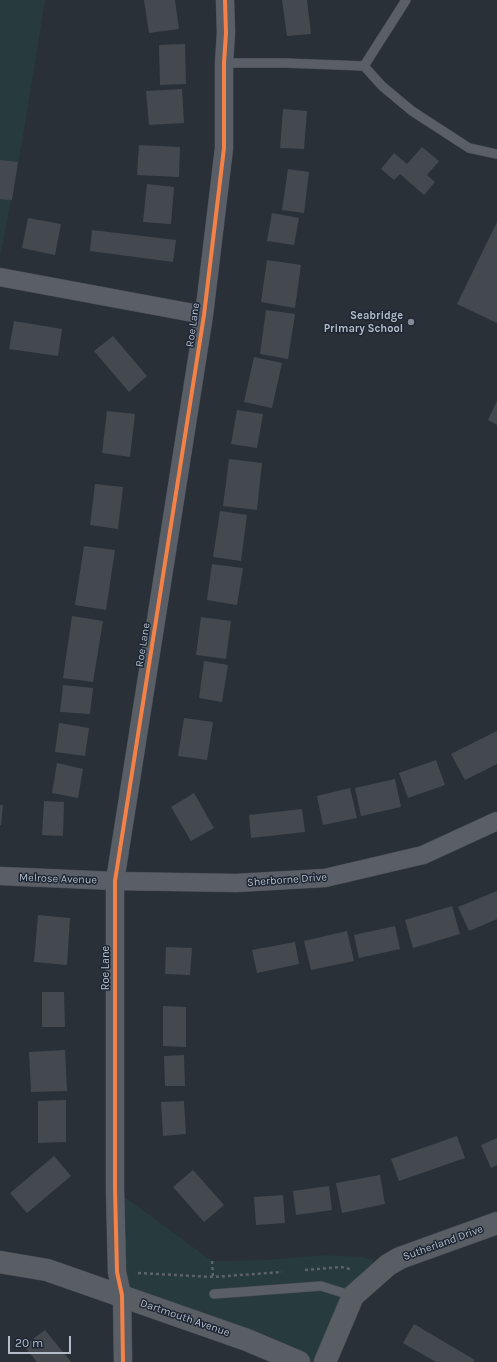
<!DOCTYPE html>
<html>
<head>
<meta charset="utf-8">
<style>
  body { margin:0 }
  #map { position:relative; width:497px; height:1362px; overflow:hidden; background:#2a3038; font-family:Karla,sans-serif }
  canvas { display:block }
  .scale { position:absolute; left:8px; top:1336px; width:63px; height:18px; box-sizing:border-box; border:2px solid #b4bcc9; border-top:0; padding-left:5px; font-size:12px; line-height:14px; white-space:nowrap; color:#b4bcc9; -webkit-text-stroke:3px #1d2633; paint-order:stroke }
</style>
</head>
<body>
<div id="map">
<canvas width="497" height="1362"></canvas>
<div class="scale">20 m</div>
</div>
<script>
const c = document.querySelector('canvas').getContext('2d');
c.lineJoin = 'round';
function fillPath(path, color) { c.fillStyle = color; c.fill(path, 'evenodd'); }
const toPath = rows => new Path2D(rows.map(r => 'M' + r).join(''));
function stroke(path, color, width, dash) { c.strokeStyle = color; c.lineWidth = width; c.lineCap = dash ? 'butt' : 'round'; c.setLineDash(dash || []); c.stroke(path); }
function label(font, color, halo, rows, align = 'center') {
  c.font = font + ' Karla,sans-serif'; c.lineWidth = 3; c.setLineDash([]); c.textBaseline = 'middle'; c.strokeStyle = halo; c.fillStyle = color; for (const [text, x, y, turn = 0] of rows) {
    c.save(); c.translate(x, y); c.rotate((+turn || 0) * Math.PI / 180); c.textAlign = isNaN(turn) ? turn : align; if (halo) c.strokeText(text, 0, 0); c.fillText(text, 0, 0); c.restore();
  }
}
fillPath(toPath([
  [0,0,45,0,22,143,0,257],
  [115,1190,212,1261,268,1260,323,1255,363,1257,388,1265,353,1296,325,1362,296,1362,122,1295]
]), '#273a3e');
fillPath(toPath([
  [144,0,175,0,179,29,149,33],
  [282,0,307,0,311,34,287,36],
  [185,44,186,84,160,85,159,45],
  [182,89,184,123,149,125,146,91],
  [283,109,307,111,304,149,280,148],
  [139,145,180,147,179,177,137,175],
  [422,147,439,161,427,175,435,182,424,195,400,174,394,180,381,169,394,153,407,164],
  [0,160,18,162,12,200,0,199],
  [288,169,309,172,304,213,282,210],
  [147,184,174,187,171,224,143,222],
  [272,213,299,218,294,245,267,241],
  [28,218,61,224,55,255,22,248],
  [497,222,497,323,457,304],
  [92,230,176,240,173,262,90,251],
  [267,260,301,265,295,308,261,302],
  [266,310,295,314,288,359,260,354],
  [14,321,62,329,58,356,9,349],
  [113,336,147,376,129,392,94,351],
  [254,357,282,363,272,408,244,402],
  [497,401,497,425,488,420],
  [237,410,263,414,257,448,231,444],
  [107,411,135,414,130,457,102,453],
  [229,459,262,463,257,510,223,506],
  [95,484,123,487,118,529,90,525],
  [220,511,247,515,241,561,213,557],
  [84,546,115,550,106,610,75,605],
  [212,564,243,568,237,605,207,600],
  [72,616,103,621,93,682,63,678],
  [201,617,231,621,226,659,196,655],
  [204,661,228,665,222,702,199,698],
  [63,685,93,688,90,714,60,712],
  [184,718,213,722,207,760,178,756],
  [59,723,89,728,85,756,55,752],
  [497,731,497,764,465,780,451,754],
  [436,760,445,785,408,798,399,773],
  [57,763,83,769,78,798,52,793],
  [395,779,401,807,361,816,355,788],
  [350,788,357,818,323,825,317,796],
  [194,793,214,828,191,841,171,807],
  [44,801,64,802,63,836,42,835],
  [0,805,3,805,1,825,0,825],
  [302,809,305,832,251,838,249,815],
  [497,891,497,919,469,931,458,907],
  [452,906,460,934,413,948,405,920],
  [38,915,70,918,67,965,34,962],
  [395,926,400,949,359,958,354,935],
  [347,931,354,961,311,970,304,941],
  [295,942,299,964,257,973,252,950],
  [166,947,192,948,190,975,165,974],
  [42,992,64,992,65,1027,42,1027],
  [163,1006,186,1007,186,1047,163,1046],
  [65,1050,67,1091,31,1092,29,1052],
  [184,1055,185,1086,165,1086,164,1056],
  [66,1100,66,1142,38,1143,38,1101],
  [184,1101,186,1134,163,1136,161,1102],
  [457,1136,465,1158,399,1181,391,1159],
  [497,1138,497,1165,491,1168,481,1145],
  [54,1156,71,1176,27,1213,10,1193],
  [193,1170,224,1205,204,1222,173,1187],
  [380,1175,385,1204,342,1213,336,1183],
  [329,1186,332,1210,296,1215,293,1191],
  [283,1195,285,1223,256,1225,254,1197],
  [414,1324,475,1360,473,1362,436,1362,403,1343],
  [45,1330,71,1362,37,1362,24,1346]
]), '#444950');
const lane = toPath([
  [224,63,285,63,364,66,382,86,412,111,469,148,497,154],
  [364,66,406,0],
  [214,1294,321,1286,353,1296]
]);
const street = toPath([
  [0,277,204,315],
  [0,876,115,881,236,883,325,878,423,855,497,821],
  [123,1362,122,1295,117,1272,115,1189,115,881,204,315,224,148,224,63,226,33,225,0]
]);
const secondary = toPath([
  [0,1262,47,1270,247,1340,299,1362],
  [325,1362,353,1296,388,1265,400,1258,497,1223]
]);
stroke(lane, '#484c53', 10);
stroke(street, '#484c53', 19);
stroke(secondary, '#484c53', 23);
stroke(toPath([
  [212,1261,213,1277],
  [305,1270,341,1267,350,1269],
  [138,1273,213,1277,282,1272]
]), '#5d636a', 2.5, [3, 3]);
stroke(lane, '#5a5e66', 9);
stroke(street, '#5a5e66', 18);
stroke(secondary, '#595d64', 22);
stroke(toPath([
  [123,1362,122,1295,117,1272,115,1189,115,881,204,315,224,148,224,63,226,33,225,0]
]), '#f48246', 4);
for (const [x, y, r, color] of [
  [411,322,4,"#848b96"]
]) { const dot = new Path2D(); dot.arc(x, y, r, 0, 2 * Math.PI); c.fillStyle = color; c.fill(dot); stroke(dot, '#1d2633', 1.5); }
label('bold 11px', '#b4bcc9', '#1d2633', [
  ["Seabridge",403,316],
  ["Primary School",403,329]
], 'right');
label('11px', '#b4bcc9', '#1d2633', [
  ["Roe Lane",193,325,-82],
  ["Roe Lane",143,645,-81],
  ["Melrose Avenue",58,879,2],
  ["Sherborne Drive",287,880,-4],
  ["Roe Lane",106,968,-90],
  ["Sutherland Drive",443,1243,-20],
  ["Dartmouth Avenue",185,1318,19]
]);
</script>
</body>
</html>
